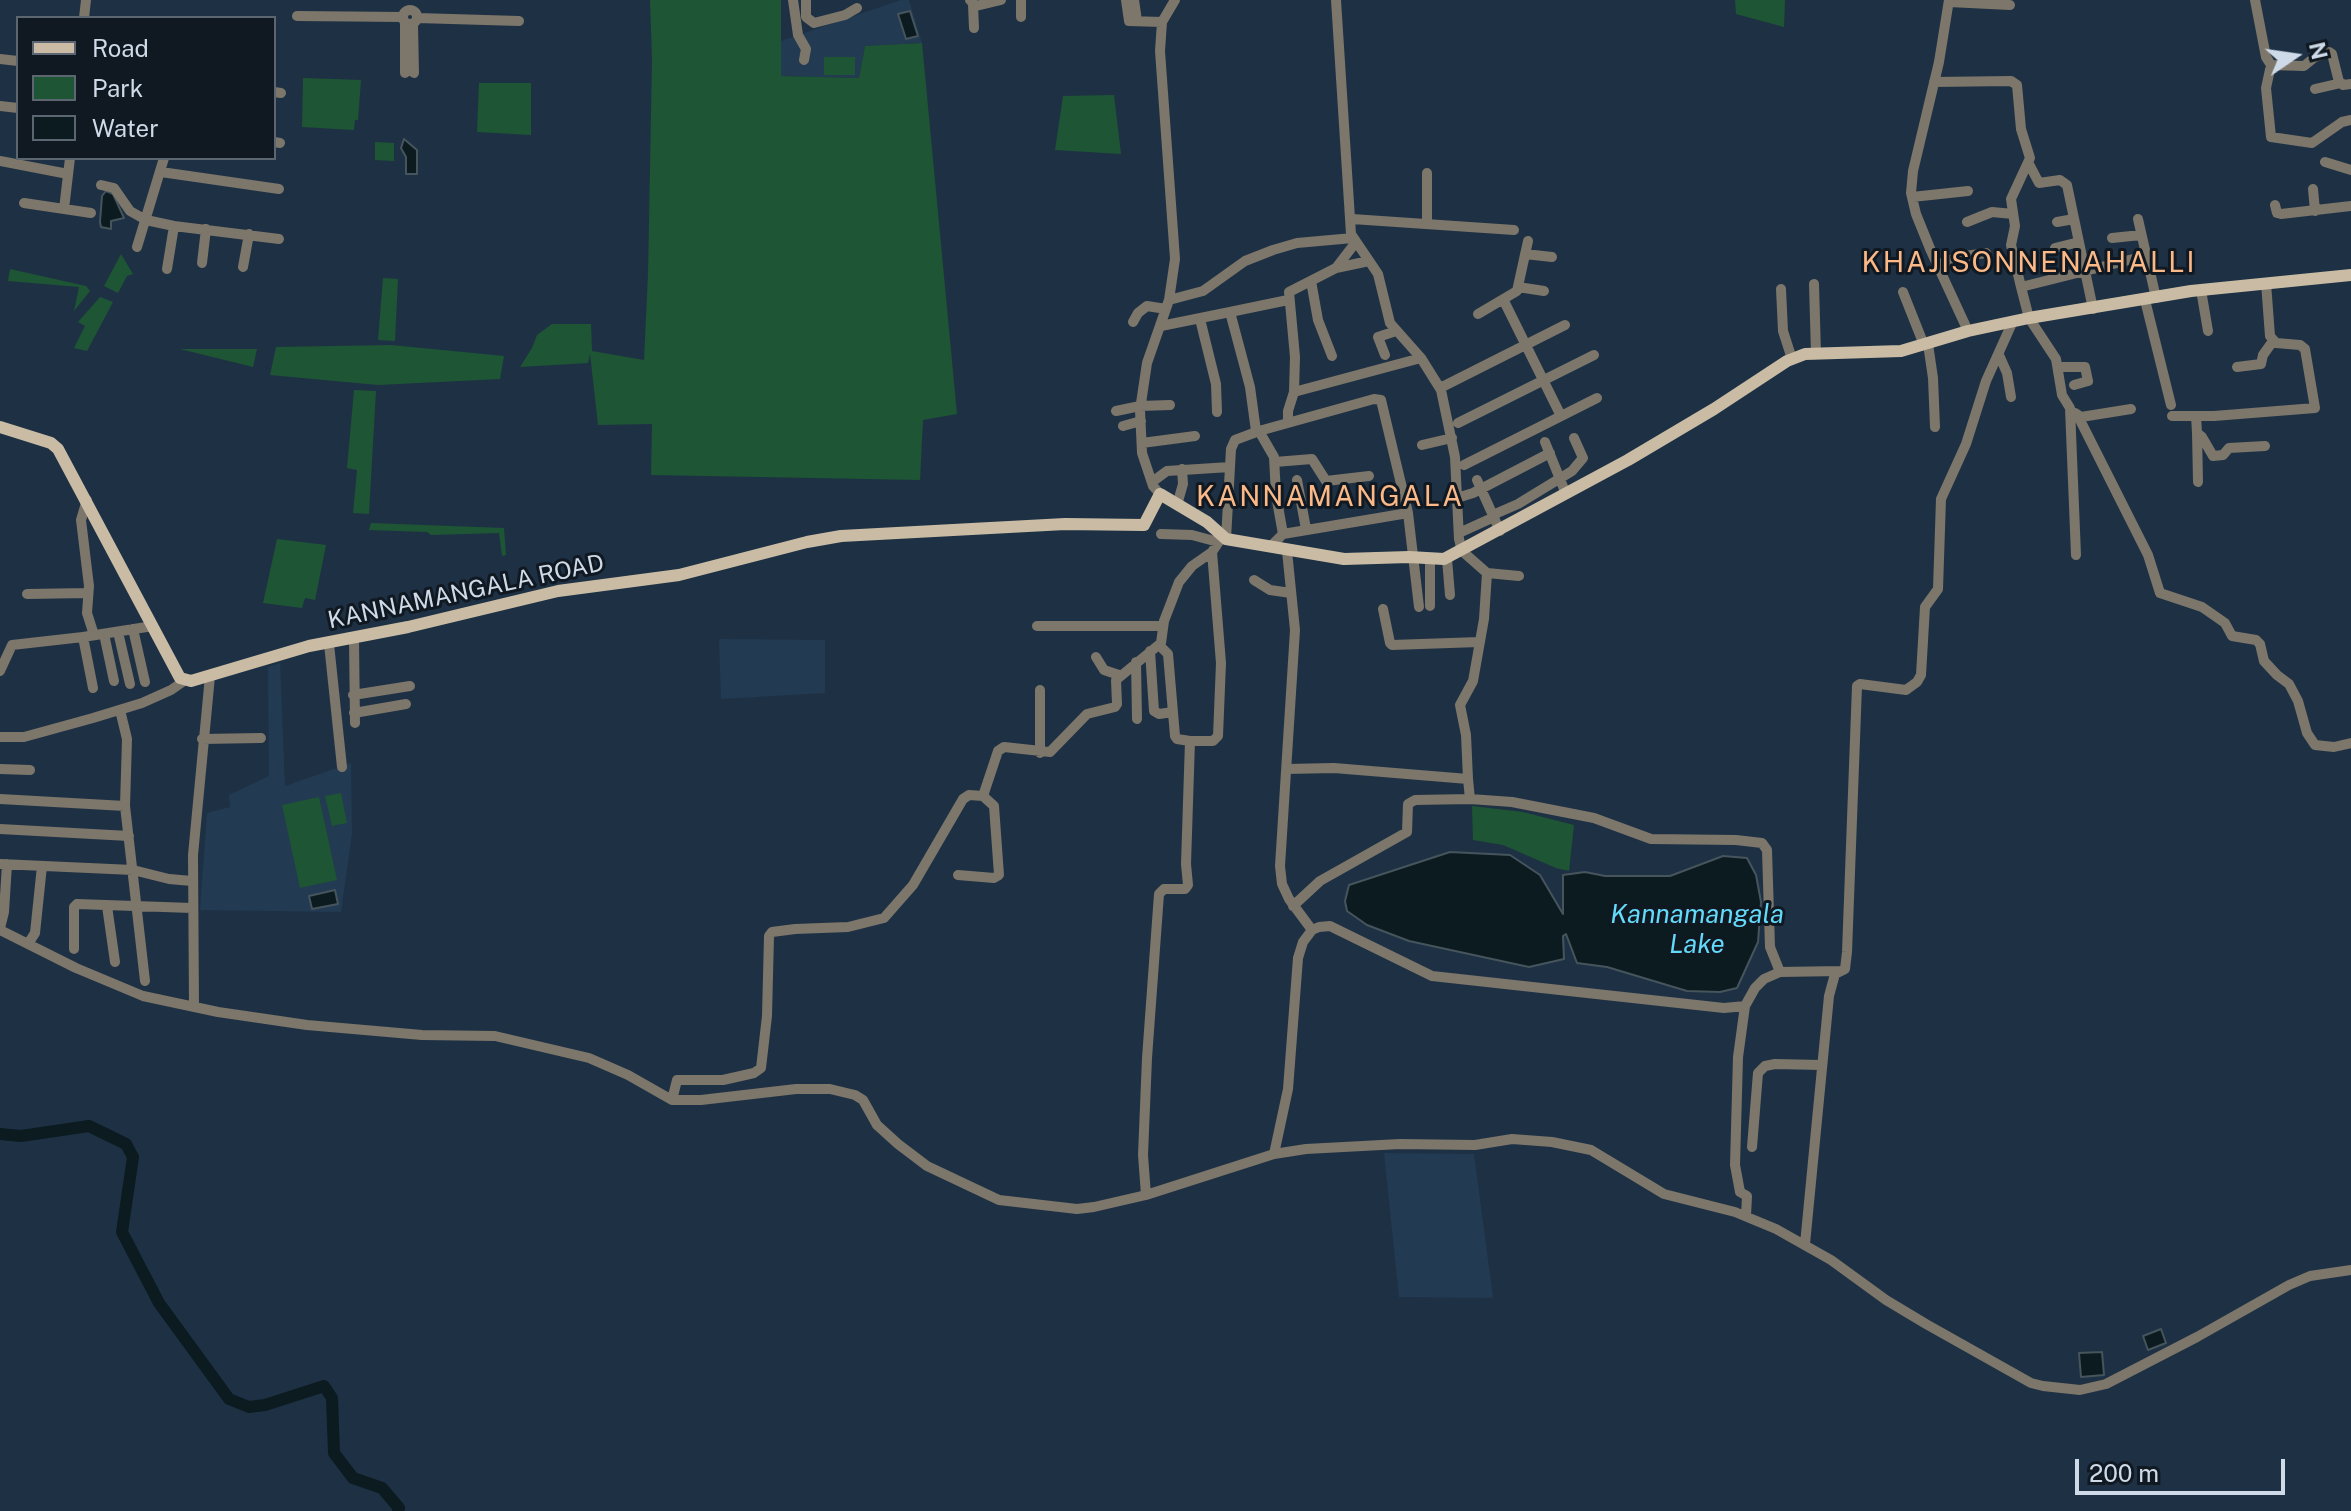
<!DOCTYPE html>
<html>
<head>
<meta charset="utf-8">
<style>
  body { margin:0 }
  #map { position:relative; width:2351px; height:1511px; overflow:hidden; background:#1e3144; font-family:"Public Sans",sans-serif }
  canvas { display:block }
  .legend { position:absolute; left:16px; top:16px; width:260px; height:144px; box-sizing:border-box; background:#101821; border:2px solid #5c6670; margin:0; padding:10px 14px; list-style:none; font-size:24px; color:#cedae7 }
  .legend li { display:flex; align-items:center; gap:16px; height:40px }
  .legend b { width:40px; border:2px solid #5c6670 }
  .north { position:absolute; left:2255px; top:16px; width:80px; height:80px; -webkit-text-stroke:6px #101821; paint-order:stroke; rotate:77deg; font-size:22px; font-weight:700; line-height:32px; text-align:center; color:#cedae7 }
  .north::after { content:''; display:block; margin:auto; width:28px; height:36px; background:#cedae7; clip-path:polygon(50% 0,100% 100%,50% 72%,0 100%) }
  .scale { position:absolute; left:2075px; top:1459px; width:210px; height:36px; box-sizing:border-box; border:4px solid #cedae7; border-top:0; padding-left:10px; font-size:24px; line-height:28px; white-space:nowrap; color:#cedae7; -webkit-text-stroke:6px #101821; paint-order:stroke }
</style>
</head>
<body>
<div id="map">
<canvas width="2351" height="1511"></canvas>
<ul class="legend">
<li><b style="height:10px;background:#cabca4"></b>Road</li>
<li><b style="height:22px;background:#1e5534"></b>Park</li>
<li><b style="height:22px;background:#0c1b20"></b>Water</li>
</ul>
<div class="north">N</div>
<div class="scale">200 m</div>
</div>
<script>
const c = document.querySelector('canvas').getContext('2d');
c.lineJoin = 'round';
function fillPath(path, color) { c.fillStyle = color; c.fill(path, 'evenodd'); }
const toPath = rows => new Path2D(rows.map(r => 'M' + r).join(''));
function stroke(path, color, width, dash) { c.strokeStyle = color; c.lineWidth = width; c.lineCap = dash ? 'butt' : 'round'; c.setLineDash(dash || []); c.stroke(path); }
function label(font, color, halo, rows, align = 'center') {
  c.font = font + ' "Public Sans",sans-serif'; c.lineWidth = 6; c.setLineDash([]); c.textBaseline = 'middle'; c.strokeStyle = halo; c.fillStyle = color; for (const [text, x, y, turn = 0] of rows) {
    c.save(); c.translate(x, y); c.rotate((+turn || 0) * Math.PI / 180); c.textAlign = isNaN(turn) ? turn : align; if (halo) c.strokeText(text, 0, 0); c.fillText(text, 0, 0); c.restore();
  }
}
fillPath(toPath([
  [901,0,909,0,922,43,865,46,859,78,781,76,781,41],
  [719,639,825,640,825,693,721,699],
  [280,663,285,786,351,763,352,833,341,912,200,910,207,813,230,807,229,795,269,776,268,667],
  [1384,1153,1474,1154,1493,1298,1399,1297]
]), '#223a52');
fillPath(toPath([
  [650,0,781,0,781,76,859,78,865,46,922,43,957,414,923,420,920,480,651,475,652,424,598,425,590,354,588,363,520,367,532,348,537,335,552,324,591,324,592,351,644,360,648,275,652,59],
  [1735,0,1785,0,1784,27,1736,14],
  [824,57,855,57,855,75,824,75],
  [303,78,361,80,358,120,355,120,354,130,302,127],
  [479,83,531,83,531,135,477,132],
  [1114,95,1121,154,1055,150,1063,96],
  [375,142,394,143,394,161,375,160],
  [121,254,133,274,127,276,118,293,104,286],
  [10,269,86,286,90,291,74,311,79,287,8,281],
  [383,278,398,279,395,341,378,340],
  [100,297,113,302,87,351,74,348,85,326,78,322],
  [391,345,504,356,500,379,378,385,270,375,276,347],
  [180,349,257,349,253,367],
  [354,390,376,391,369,514,353,513,357,470,347,468],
  [371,523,504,528,506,555,502,556,499,533,431,535,427,532,369,530],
  [277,539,326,545,315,600,305,598,302,608,263,603],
  [341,793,347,823,332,826,325,796],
  [319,797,337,880,300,888,282,805],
  [1472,806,1523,812,1574,825,1569,871,1556,868,1503,845,1473,840]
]), '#1e5534');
const water = toPath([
  [910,11,918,36,906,39,898,14,910,11],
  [404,139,417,150,417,174,406,174,406,157,401,148,404,139],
  [106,191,113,194,124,218,111,221,111,229,101,227,100,222,102,196,106,191],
  [1450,852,1510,855,1540,875,1563,914,1563,875,1585,872,1605,876,1670,876,1723,856,1747,858,1756,875,1761,902,1758,942,1737,988,1720,992,1687,991,1607,967,1577,963,1566,934,1563,936,1564,959,1529,967,1409,941,1367,925,1347,911,1345,901,1349,885,1450,852],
  [335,890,338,904,312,909,309,896,335,890],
  [2161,1329,2166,1343,2148,1350,2143,1336,2161,1329],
  [2102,1352,2104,1375,2081,1377,2079,1353,2102,1352]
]);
fillPath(water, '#0c1b20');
stroke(water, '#46545c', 2);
stroke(toPath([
  [0,1134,21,1136,89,1126,126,1144,133,1157,122,1232,159,1303,229,1399,249,1407,265,1405,324,1386,332,1398,334,1453,353,1478,382,1488,399,1508,398,1511]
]), '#0c1b20', 12);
stroke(toPath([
  [793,0,798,35,806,49,804,60],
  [806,0,806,17,814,23,845,15,857,8],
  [970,0,976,6,1001,0],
  [1126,0,1129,21,1162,22],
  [1134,0,1137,21],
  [1336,0,1351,234,1378,274,1390,323,1421,358,1441,390,1455,457,1459,539,1462,551,1487,573,1484,619,1473,681,1460,705,1466,735,1468,779],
  [1949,0,1939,62,1913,171,1911,193,1916,214,1931,251,1968,331],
  [2255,0,2266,57,2271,65,2304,66,2315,57,2329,52,2332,54,2339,82,2343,85,2351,84],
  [1949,2,2010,5],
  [973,5,974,28],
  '403 17a7 7 0 1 1 14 0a7 7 0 1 1-14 0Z',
  [297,16,403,17],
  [1021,17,1021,0],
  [84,18,86,0],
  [417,18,519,21],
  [413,24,414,73],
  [0,59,18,61],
  [2271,65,2266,88,2271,137,2312,143,2342,122,2351,120],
  [405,73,405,22],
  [1934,82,2011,81,2017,85,2021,129,2030,158,2011,199,2015,226,2011,245,2021,287],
  [2315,89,2341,83],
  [274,92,281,93],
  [0,106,18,108],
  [274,142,280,143],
  [0,161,68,174],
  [2325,162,2351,170],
  [2029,164,2039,183,2060,180,2067,185,2093,309],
  [161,172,279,189],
  [1427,173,1427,223],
  [101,185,114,188,130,211,146,220,174,226,279,239],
  [2313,189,2315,211],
  [1912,197,1968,191],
  [24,203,91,213],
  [2275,205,2277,213,2281,214,2351,206],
  [64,209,70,158],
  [1352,219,1514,230],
  [2138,219,2156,298],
  [1967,222,1992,212,2013,214],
  [2057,222,2074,219],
  [2112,238,2141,235],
  [137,247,164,158],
  [2055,248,2079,242],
  [1525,254,1552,257],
  [202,263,206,229],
  [1937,265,1959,257,1986,253],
  [243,267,249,234],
  [1336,268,1356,242],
  [167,269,174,226],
  [1311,281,1318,320,1332,356],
  [1814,284,1816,354],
  [1518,287,1544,291],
  [1781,289,1783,331,1792,359],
  [2201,290,2208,331],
  [1903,292,1924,345],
  [1169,300,1203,291,1245,261,1273,250,1297,243,1353,238],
  [2145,300,2171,405],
  [1504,301,1561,416],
  [1230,312,1288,300],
  [1478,314,1517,291,1528,241],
  [1200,319,1216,384,1217,412],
  [1133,322,1138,313,1147,306,1166,309],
  [1161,326,1230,312,1250,387,1256,431],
  [1928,344,1933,378,1935,427],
  [1385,355,1378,337,1396,331],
  [1999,355,2007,373,2011,397],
  [2058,367,2085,367,2088,381,2074,385],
  [2237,367,2261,364,2263,355,2273,341],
  [1440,388,1565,325],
  [1294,392,1421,358],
  [1116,411,1140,406,1170,405],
  [2075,413,2081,417,2131,409],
  [2078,416,2148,555,2160,593,2202,607,2225,623,2232,636,2256,640,2260,644,2264,661,2277,675,2289,684,2298,701,2307,733,2315,745,2334,747,2351,743],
  [2172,416,2214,416,2315,408,2305,349,2300,345,2276,343,2270,336,2266,283],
  [2196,416,2197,433,2202,437,2213,456,2223,455,2229,448,2265,446],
  [1288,423,1288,411,1294,392,1295,357,1289,292,1336,268,1369,261],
  [1458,423,1594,355],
  [1123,426,1141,421],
  [1259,431,1274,457,1276,495,1283,534],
  [2197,433,2198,482],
  [1545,442,1566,494],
  [1142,443,1195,436],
  [1422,445,1452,438],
  [1275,462,1312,459,1326,481,1369,476],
  [1464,465,1597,398],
  [1297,480,1306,529],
  [1477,480,1500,531],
  [1152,482,1167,471,1230,467],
  [1160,494,1153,486,1142,453,1140,410,1147,363,1169,300,1175,259,1160,51,1162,22,1175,0],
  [1457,498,1473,493,1550,453],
  [87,500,81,520,89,586,87,613,94,635],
  [1177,505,1183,484,1182,469],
  [1459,533,1492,518,1495,514,1518,504,1572,471,1583,458,1574,438],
  [1161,534,1192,535,1218,542],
  [1226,539,1231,449,1235,440,1259,431,1374,399,1381,400,1408,513,1419,607],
  [1271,546,1283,534,1408,513],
  [1287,551,1295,630,1280,866,1282,884,1289,899,1312,930],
  [2076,555,2070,408,2062,395,2056,359,2029,318,2021,287,2145,256],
  [1430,559,1430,606],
  [1447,559,1450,595],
  [1487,573,1519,576],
  [1254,580,1270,590,1291,593],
  [27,594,87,593],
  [1383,609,1390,643,1392,645,1479,642],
  [1037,626,1163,626],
  [133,629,145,682],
  [118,632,130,684],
  [104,634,114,681],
  [83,637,93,688],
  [354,639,355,723],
  [329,644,342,767],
  [1159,645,1168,654,1175,736,1177,739,1190,741],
  [1150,651,1154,711,1159,714,1173,712],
  [1096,657,1104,670,1119,675],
  [1136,662,1137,719],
  [0,671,12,645,83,637,153,626],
  [353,695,410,686],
  [120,710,127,739,125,806,145,981],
  [354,713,406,704],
  [0,737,24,737,93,718,142,703,171,690,184,681],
  [202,739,261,738],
  [1040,753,1040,690],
  [0,769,30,770],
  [1287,769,1334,768,1468,779,1470,799,1512,802,1594,818,1651,839,1736,840,1762,843,1767,850,1770,947,1780,972],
  [0,799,125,806],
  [0,829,129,836],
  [0,864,133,870,169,879,192,881],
  [958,875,994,878,999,875,994,806,983,796],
  [107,906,115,962],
  [1293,906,1320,881,1407,832,1408,804,1415,800,1470,799],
  [0,928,4,912,7,864],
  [0,930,76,968,143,996,218,1012,307,1025,422,1035,495,1036,589,1058,628,1075,672,1100,701,1100,796,1089,830,1089,855,1095,863,1100,877,1125,898,1144,927,1166,999,1200,1077,1209,1094,1207,1146,1195,1274,1154,1306,1149,1400,1144,1475,1145,1512,1139,1552,1142,1591,1150,1664,1194,1735,1212,1776,1229,1831,1260,1886,1300,1926,1324,2031,1383,2043,1386,2080,1390,2106,1384,2197,1337,2289,1285,2310,1276,2351,1270],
  [28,944,35,933,42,866],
  [74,949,74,907,77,904,192,908],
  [194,1006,193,855,210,676],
  [1745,1006,1738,1057,1735,1165,1740,1192,1747,1196,1746,1216],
  [672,1100,677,1080,723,1080,754,1073,761,1068,767,1016,769,936,772,932,795,929,848,927,884,918,913,885,963,799,969,795,983,796,998,751,1004,747,1050,752,1087,714,1115,707,1117,704,1116,680,1161,643,1164,621,1179,582,1192,566,1212,552,1222,537],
  [1752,1147,1758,1073,1765,1066,1775,1064,1821,1065],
  [1274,1154,1288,1089,1298,958,1303,942,1312,930,1319,927,1330,926,1432,976,1724,1008,1745,1006,1755,988,1764,979,1780,972,1840,971],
  [1146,1195,1143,1155,1147,1058,1159,894,1164,889,1185,889,1188,885,1186,864,1190,741,1213,741,1218,736,1221,663,1212,552],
  [1805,1244,1829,996,1835,974,1845,969,1847,952,1857,686,1860,684,1906,690,1917,682,1921,675,1925,607,1938,589,1941,499,1966,444,1986,381,2013,321]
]), '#7d766a', 10);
stroke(toPath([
  [0,427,51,443,58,449,180,678,191,681,309,646,408,627,558,591,679,575,807,542,841,536,1065,524,1144,525,1160,494,1207,522,1226,539,1344,559,1409,557,1444,559,1628,460,1714,409,1787,361,1805,354,1901,351,1968,331,2029,318,2191,291,2351,275]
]), '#cabca4', 12);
label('24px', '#cedae7', '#101821', [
  ["KANNAMANGALA ROAD",466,592,-12]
]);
label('italic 26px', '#64dafa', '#101821', [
  ["Kannamangala",1697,915],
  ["Lake",1697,945]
]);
c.letterSpacing = '2px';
label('28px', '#fbb988', '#101821', [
  ["KHAJISONNENAHALLI",2029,263],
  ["KANNAMANGALA",1330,497]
]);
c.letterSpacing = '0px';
</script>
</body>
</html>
